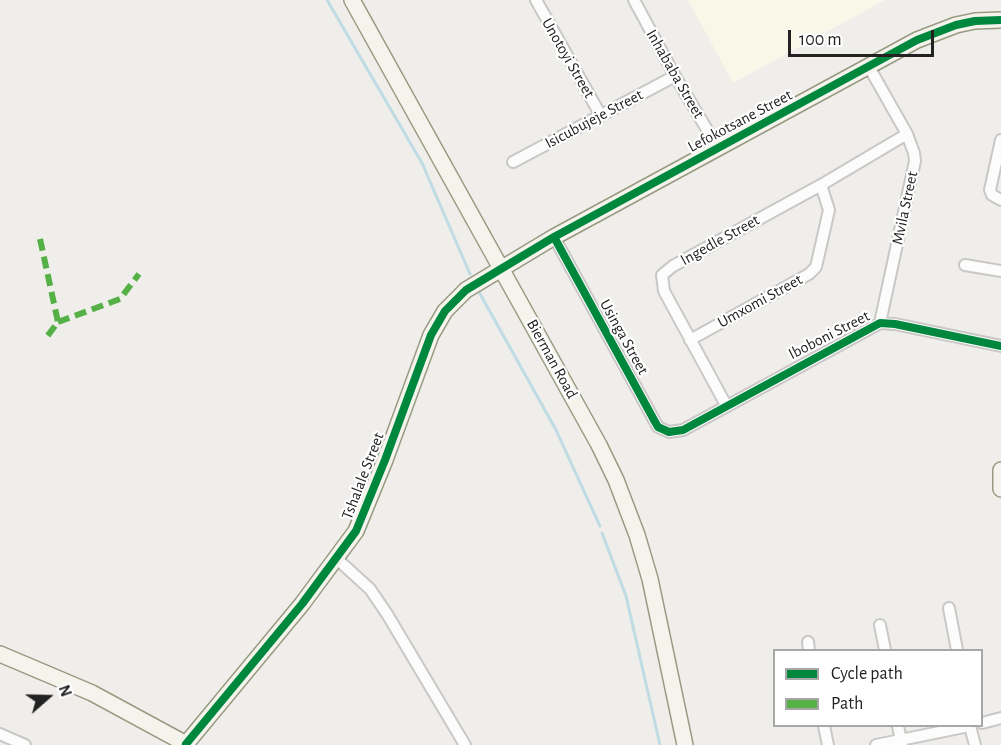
<!DOCTYPE html>
<html>
<head>
<meta charset="utf-8">
<style>
  body { margin:0 }
  #map { position:relative; width:1001px; height:745px; overflow:hidden; background:#f0eeeb; font-family:"Alegreya Sans",sans-serif }
  canvas { display:block }
  .legend { position:absolute; left:773px; top:649px; width:210px; height:78px; box-sizing:border-box; background:#fff; border:2px solid #a7a7a7; margin:0; padding:8px 10px; list-style:none; font-size:18px; color:#222 }
  .legend li { display:flex; align-items:center; gap:12px; height:30px }
  .legend b { width:30px; border:2px solid #a7a7a7 }
  .north { position:absolute; left:18px; top:667px; width:60px; height:60px; -webkit-text-stroke:4px #fff; paint-order:stroke; rotate:70deg; font-size:16px; font-weight:700; line-height:24px; text-align:center; color:#222 }
  .north::after { content:''; display:block; margin:auto; width:21px; height:27px; background:#222; clip-path:polygon(50% 0,100% 100%,50% 72%,0 100%) }
  .scale { position:absolute; left:788px; top:30px; width:146px; height:27px; box-sizing:border-box; border:3px solid #222; border-top:0; padding-left:8px; font-size:18px; line-height:21px; white-space:nowrap; color:#222; -webkit-text-stroke:4px #fff; paint-order:stroke }
</style>
</head>
<body>
<div id="map">
<canvas width="1001" height="745"></canvas>
<ul class="legend">
<li><b style="height:8px;background:#00873e"></b>Cycle path</li>
<li><b style="height:8px;background:#55b145"></b>Path</li>
</ul>
<div class="north">N</div>
<div class="scale">100 m</div>
</div>
<script>
const c = document.querySelector('canvas').getContext('2d');
c.lineJoin = 'round';
function fillPath(path, color) { c.fillStyle = color; c.fill(path, 'evenodd'); }
const toPath = rows => new Path2D(rows.map(r => 'M' + r).join(''));
function stroke(path, color, width, dash) { c.strokeStyle = color; c.lineWidth = width; c.lineCap = dash ? 'butt' : 'round'; c.setLineDash(dash || []); c.stroke(path); }
function label(font, color, halo, rows, align = 'center') {
  c.font = font + ' "Alegreya Sans",sans-serif'; c.lineWidth = 4.5; c.setLineDash([]); c.textBaseline = 'middle'; c.strokeStyle = halo; c.fillStyle = color; for (const [text, x, y, turn = 0] of rows) {
    c.save(); c.translate(x, y); c.rotate((+turn || 0) * Math.PI / 180); c.textAlign = isNaN(turn) ? turn : align; if (halo) c.strokeText(text, 0, 0); c.fillText(text, 0, 0); c.restore();
  }
}
fillPath(toPath([
  [688,0,885,0,733,83]
]), '#f8f7e8');
stroke(toPath([
  [327,0,422,163,470,274],
  [479,292,556,430,600,526],
  [602,533,626,596,660,745]
]), '#bfdbe3', 3);
const street = toPath([
  [536,0,601,116],
  [634,0,675,76,718,148],
  [869,67,907,134,914,153,915,161,880,323],
  [1001,140,990,190,992,195,1001,200],
  [513,162,675,76],
  [554,237,654,420,658,427,669,432,683,430,880,323,895,324,1001,346],
  [965,265,1001,271],
  [690,340,809,274,816,267,829,210,821,185],
  [726,405,664,291,662,275,673,266,821,185,907,134],
  [337,559,370,589,387,614,465,745],
  [949,608,957,650],
  [880,625,885,650],
  [808,642,809,650],
  [982,723,1001,718],
  [824,726,828,745],
  [898,726,902,745],
  [970,726,975,745],
  [0,734,25,745],
  [876,745,969,726]
]);
const secondary = toPath([
  [352,0,599,445,616,480,637,535,650,579,685,745],
  [1001,470,1001,489],
  [0,654,92,693,188,745],
  [186,744,302,604,356,531,385,460,431,335,445,311,466,290,554,237,917,40,956,25,975,21,1001,20]
]);
stroke(street, '#c9c8c7', 14);
stroke(secondary, '#999a82', 18);
stroke(street, '#fdfcfc', 10);
stroke(secondary, '#f4f4ed', 15);
stroke(toPath([
  [40,239,58,322,46,338],
  [58,322,120,299,139,274]
]), '#55b145', 6, [12, 6]);
stroke(toPath([
  [554,237,654,420,658,427,669,432,683,430,880,323,895,324,1001,346],
  [186,744,302,604,356,531,385,460,431,335,445,311,466,290,554,237,917,40,956,25,975,21,1001,20]
]), '#00873e', 8);
label('16px', '#222', '#fff', [
  ["Unotoyi Street",568,58,60],
  ["Inhababa Street",675,74,60],
  ["Isicubujeje Street",594,119,-28],
  ["Lefokotsane Street",740,121,-28],
  ["Mvila Street",905,208,-78],
  ["Ingedle Street",720,240,-29],
  ["Umxomi Street",760,301,-29],
  ["Iboboni Street",829,335,-27],
  ["Usinga Street",624,337,61],
  ["Bierman Road",552,359,61],
  ["Tshalale Street",363,476,-69]
]);
</script>
</body>
</html>
